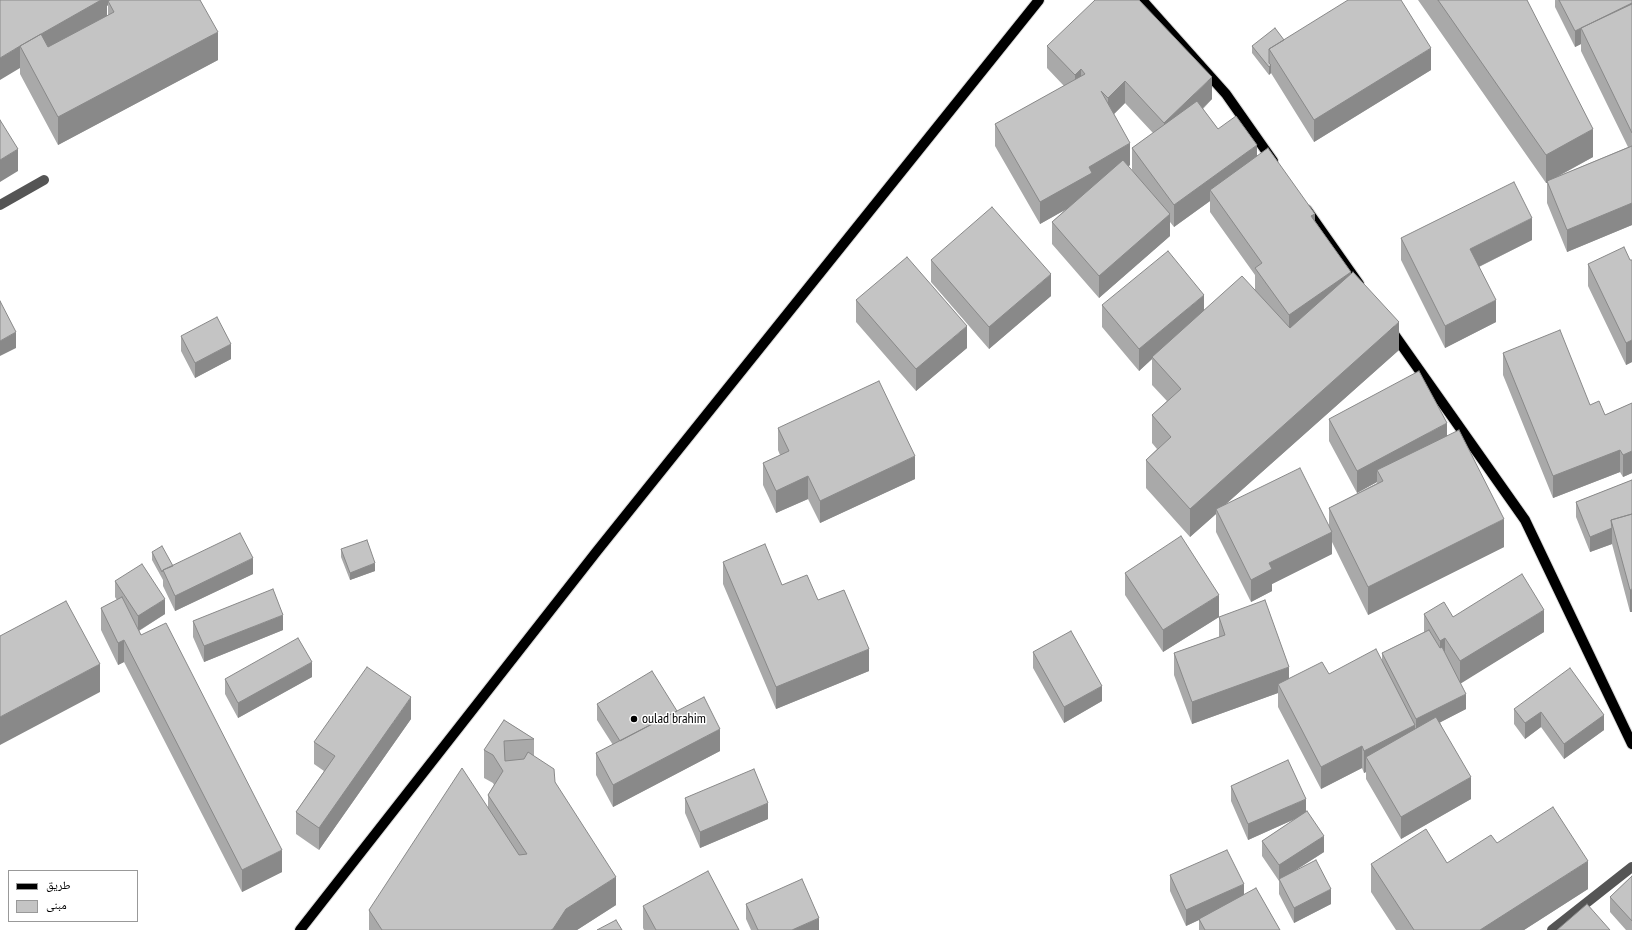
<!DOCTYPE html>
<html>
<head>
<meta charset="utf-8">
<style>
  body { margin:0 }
  #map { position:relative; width:1632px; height:930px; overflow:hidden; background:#fff; font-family:"PT Sans Narrow","Noto Naskh Arabic",sans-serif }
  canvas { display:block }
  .legend { position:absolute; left:8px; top:870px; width:130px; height:52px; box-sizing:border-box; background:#fff; border:1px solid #999; margin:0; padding:5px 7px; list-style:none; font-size:12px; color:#000 }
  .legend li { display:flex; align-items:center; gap:8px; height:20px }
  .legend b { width:20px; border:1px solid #999 }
</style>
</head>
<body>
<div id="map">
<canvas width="1632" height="930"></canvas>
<ul class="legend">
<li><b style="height:5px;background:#000"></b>طريق</li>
<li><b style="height:11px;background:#c4c4c4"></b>مبنى</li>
</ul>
</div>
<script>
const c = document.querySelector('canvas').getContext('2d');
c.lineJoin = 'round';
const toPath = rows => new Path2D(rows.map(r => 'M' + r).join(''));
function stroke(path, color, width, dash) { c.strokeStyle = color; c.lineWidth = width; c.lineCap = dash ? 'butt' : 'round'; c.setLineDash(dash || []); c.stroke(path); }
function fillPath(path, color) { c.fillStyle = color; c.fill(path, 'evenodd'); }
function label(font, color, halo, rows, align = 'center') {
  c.font = font + ' "PT Sans Narrow",sans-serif'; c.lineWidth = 3; c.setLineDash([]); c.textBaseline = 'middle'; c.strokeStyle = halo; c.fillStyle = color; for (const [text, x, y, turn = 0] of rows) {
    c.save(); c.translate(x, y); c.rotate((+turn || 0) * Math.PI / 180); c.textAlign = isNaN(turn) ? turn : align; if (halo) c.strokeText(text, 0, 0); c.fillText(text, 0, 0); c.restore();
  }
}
const major = toPath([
  [1142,0,1226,94,1273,161],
  [1307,210,1359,284],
  [1391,330,1525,520,1632,744],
  [300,930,597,551,1039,0]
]);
stroke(major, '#dbdbdb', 12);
stroke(toPath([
  [0,205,44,180],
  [1552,930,1632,867]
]), '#555', 10);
stroke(major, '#000', 10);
fillPath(toPath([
  [0,0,200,0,218,60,58,145,20,74,20,68],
  [108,5,108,15,107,16,107,6],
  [1418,0,1527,0,1593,157,1559,176,1628,147,1581,51,1581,44,1575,47,1555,7,1555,0,1632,0,1632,225,1567,252,1547,203,1547,183,1546,183],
  [1284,40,1431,70,1314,142,1271,73,1269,75,1252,53,1252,46],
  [1047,46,1212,99,1203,109,1218,129,1257,156,1315,221,1351,274,1399,350,1226,504,1329,526,1329,508,1377,483,1377,482,1357,493,1329,441,1329,419,1447,436,1504,547,1368,615,1332,542,1332,554,1272,584,1272,591,1251,602,1216,532,1216,514,1190,537,1146,488,1146,460,1157,449,1152,443,1152,415,1167,401,1152,385,1152,359,1139,371,1102,327,1102,305,1204,311,1255,290,1255,275,1210,212,1210,201,1174,227,1170,222,1170,236,1099,298,1052,244,1052,222,1066,209,1040,224,995,146,995,124,1064,86,1047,68],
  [1125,103,1153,133,1132,148,1132,170,1136,176,1128,167,1130,165,1114,114],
  [1401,238,1532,240,1479,267,1496,322,1445,348,1401,260],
  [931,260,1051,296,989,349,931,282],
  [1630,260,1632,260,1632,362,1626,365,1588,286,1588,264],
  [856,300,967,348,916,391,856,322],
  [181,336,231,359,195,378,181,351],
  [1503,353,1590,405,1605,415,1632,403,1632,473,1623,477,1620,472,1553,498,1503,375],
  [778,428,915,479,820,523,808,499,776,513,763,485,763,463,780,455,778,450],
  [1632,480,1630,612,1612,544,1590,552,1576,517,1576,502],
  [341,549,375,571,350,580,341,557],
  [152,552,173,566,253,574,175,611,163,586,163,580,152,560],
  [723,562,782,585,818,600,869,671,776,709,723,584],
  [1125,573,1219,617,1163,652,1125,595],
  [115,581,165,614,139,631,282,872,242,892,124,662,118,665,101,630,101,608,117,600,115,597],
  [1424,614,1453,617,1544,632,1460,683,1466,709,1440,722,1471,799,1401,839,1366,779,1366,772,1364,773,1362,768,1321,789,1278,707,1278,693,1192,724,1174,675,1174,653,1219,637,1219,617,1289,679,1329,674,1382,662,1382,653,1424,632],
  [193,621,283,630,204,662,193,637],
  [1033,652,1102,701,1064,723,1033,668],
  [312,677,238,718,225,694,225,679],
  [597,704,677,711,720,751,613,807,596,775,596,753,613,745,597,720],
  [1514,709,1604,715,1604,730,1564,759,1541,727,1525,739,1514,724],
  [411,719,319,850,296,834,296,812,324,771,314,764,314,742],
  [504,720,534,739,534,756,555,782,616,905,577,930,369,930,369,910,488,808,488,795,494,785,493,783,484,778,484,750],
  [1231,786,1306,812,1324,852,1293,872,1331,904,1294,923,1279,894,1279,881,1262,856,1262,841,1295,819,1248,840,1231,801],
  [685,798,768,819,700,848,685,813],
  [1497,843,1588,889,1524,930,1396,930,1371,892,1371,864,1447,863],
  [1170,875,1244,895,1280,930,1199,930,1199,920,1186,926,1170,891],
  [1632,876,1632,930,1626,930,1610,912,1610,897],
  [746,904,819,930,751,930,746,919],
  [643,906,739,930,644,930,643,928]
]), '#a9a9a9');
fillPath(toPath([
  [101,0,117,0,108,1,108,5,107,6,107,18,29,63,20,46],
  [1632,3,1632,18,1581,28],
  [1581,28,1581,44,1575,47,1575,31],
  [218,32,218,60,58,145,58,117],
  [20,46,20,68,0,80,0,58],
  [1431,48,1431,70,1314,142,1314,120],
  [1271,65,1271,73,1269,75,1269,67],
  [1081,69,1081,92,1075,97,1075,75],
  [1212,77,1212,99,1164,145,1164,123],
  [1125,81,1125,103,1108,120,1108,98],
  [1593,129,1593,157,1547,182,1547,181,1547,183,1546,183,1546,155],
  [1130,143,1130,165,1092,187,1092,195,1040,224,1040,202,1089,167],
  [1257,145,1257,167,1210,190,1210,201,1174,227,1174,205],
  [18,149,18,171,0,182,0,160],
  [1632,203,1632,225,1567,252,1567,230],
  [1170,214,1170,236,1099,298,1099,276],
  [1315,214,1315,236,1311,216],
  [1532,218,1532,240,1470,271,1470,249],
  [1351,272,1351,294,1289,338,1289,315],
  [1051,274,1051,296,989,349,989,327],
  [1204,295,1204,317,1152,357,1152,359,1139,371,1139,349],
  [1496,300,1496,322,1445,348,1445,326],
  [1399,322,1399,350,1217,512,1216,509,1216,514,1190,537,1190,509],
  [967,326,967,348,916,391,916,369],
  [16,332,16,348,0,356,0,341],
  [1632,340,1632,362,1626,365,1626,343],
  [231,344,231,359,195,378,195,363],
  [1447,423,1447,445,1377,470,1377,482,1357,493,1357,471],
  [1620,450,1620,472,1553,498,1553,476],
  [1632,451,1632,473,1623,477,1623,455],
  [915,456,915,479,820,523,820,501],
  [808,476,808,499,776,513,776,491],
  [1504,519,1504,547,1368,615,1368,587],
  [1612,528,1612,544,1590,552,1590,537],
  [1332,532,1332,554,1272,584,1272,591,1251,602,1251,580,1269,563],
  [253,558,253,574,175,611,175,596],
  [375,563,375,571,350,580,350,573],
  [1632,589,1632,612,1630,612,1630,590],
  [1219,595,1219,617,1163,652,1163,630],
  [165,599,165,614,138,631,138,616],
  [1544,610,1544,632,1460,684,1460,661],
  [283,615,283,630,204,662,204,646],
  [1445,638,1445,660,1440,663,1440,641],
  [124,640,124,662,118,665,118,643],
  [869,649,869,671,776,709,776,687],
  [312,662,312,677,238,718,238,703],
  [100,664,100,692,0,745,0,717],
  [1289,667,1289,690,1278,684,1278,693,1192,724,1192,702],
  [1102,686,1102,701,1064,723,1064,707],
  [1466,694,1466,709,1416,735,1416,719],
  [411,697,411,719,319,850,319,828],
  [1541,712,1541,727,1525,739,1525,723],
  [1604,715,1604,730,1564,759,1564,744],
  [1415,725,1415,747,1366,757,1366,772,1364,773,1364,751],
  [720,729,720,751,613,807,613,785],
  [1362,746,1362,768,1321,789,1321,767],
  [1471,777,1471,799,1401,839,1401,817],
  [1306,799,1306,814,1248,840,1248,824],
  [768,803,768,819,700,848,700,832],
  [1324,836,1324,852,1280,880,1279,879,1279,881,1279,865],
  [282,850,282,872,242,892,242,870],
  [1588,861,1588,889,1524,930,1480,930],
  [616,877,616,905,577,930,551,930,566,909],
  [1244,884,1244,899,1186,926,1186,910],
  [1331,889,1331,904,1294,923,1294,908],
  [819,918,819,930,792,930]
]), '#898989');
const building = toPath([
  [0,0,101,0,20,46,0,58,0,0],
  [110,0,200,0,218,32,58,117,20,46,41,34,48,47,114,12,108,1,110,0],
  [1095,0,1139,0,1212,77,1164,123,1125,81,1108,98,1101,91,1130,143,1089,167,1092,173,1040,202,995,124,1085,74,1081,69,1075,75,1047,46,1095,0],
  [1348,0,1401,0,1431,48,1314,120,1269,49,1348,0],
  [1438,0,1527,0,1593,129,1546,155,1438,0],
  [1559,0,1632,0,1632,3,1575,31,1559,0],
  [1632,4,1632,133,1581,28,1632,4],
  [1275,28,1284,40,1269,49,1269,63,1271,65,1269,67,1252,46,1275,28],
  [1197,101,1218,129,1236,116,1257,145,1174,205,1132,148,1197,101],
  [0,120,18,149,0,160,0,120],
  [1632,146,1632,203,1567,230,1547,181,1632,146],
  [1268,148,1315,214,1311,216,1351,272,1289,315,1255,268,1262,263,1210,190,1268,148],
  [1123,160,1170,214,1099,276,1052,222,1123,160],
  [1514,182,1532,218,1470,249,1496,300,1445,326,1401,238,1514,182],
  [992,207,1051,274,989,327,931,260,992,207],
  [1624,247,1630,260,1632,260,1632,340,1626,343,1588,264,1624,247],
  [1168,251,1204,295,1139,349,1102,305,1168,251],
  [907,257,967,326,916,369,856,300,907,257],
  [1353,272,1399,322,1190,509,1146,460,1171,437,1152,415,1181,389,1152,357,1242,276,1290,328,1353,272],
  [0,301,16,332,0,341,0,301],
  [217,317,231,344,195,363,181,336,217,317],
  [1560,330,1590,405,1599,401,1605,415,1632,403,1632,451,1623,455,1620,450,1553,476,1503,353,1560,330],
  [1419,371,1447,423,1357,471,1329,419,1419,371],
  [879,381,915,456,820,501,808,476,776,491,763,463,789,451,778,428,879,381],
  [1459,430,1504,519,1368,587,1329,508,1383,481,1377,470,1459,430],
  [1300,468,1332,532,1269,563,1272,569,1251,580,1216,509,1300,468],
  [1632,480,1632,514,1611,520,1612,528,1590,537,1576,502,1632,480],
  [1632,514,1632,589,1630,590,1611,520,1632,514],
  [240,533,253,558,175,596,163,570,240,533],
  [1181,536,1219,595,1163,630,1125,573,1181,536],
  [367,540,375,563,350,573,341,549,367,540],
  [765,544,782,585,807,575,818,600,844,590,869,649,776,687,723,562,765,544],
  [162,546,173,566,163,570,162,572,152,552,162,546],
  [142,564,165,599,138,616,115,581,142,564],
  [1522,574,1544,610,1460,661,1445,638,1440,641,1424,614,1444,602,1453,617,1522,574],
  [273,589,283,615,204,646,193,621,273,589],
  [122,597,141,635,166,623,282,850,242,870,124,640,118,643,101,608,122,597],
  [1265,600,1289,667,1192,702,1174,653,1225,635,1219,617,1265,600],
  [66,601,100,664,0,717,0,636,66,601],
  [1429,630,1440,648,1442,647,1466,694,1416,719,1382,653,1429,630],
  [1071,631,1102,686,1064,707,1033,652,1071,631],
  [298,638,312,662,238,703,225,679,298,638],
  [1376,649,1415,725,1364,751,1362,746,1321,767,1278,684,1322,662,1329,674,1376,649],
  [367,667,411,697,319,828,296,812,335,756,314,742,367,667],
  [1570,668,1604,715,1564,744,1541,712,1525,723,1514,709,1570,668],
  [652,671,677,711,620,741,597,704,652,671],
  [704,697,720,729,613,785,596,753,704,697],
  [1436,717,1471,777,1401,817,1366,757,1436,717],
  [504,720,534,739,504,741,505,761,524,759,528,752,554,769,555,782,616,877,566,909,553,929,551,930,382,930,369,910,462,768,519,855,527,854,488,795,503,771,493,755,484,750,504,720],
  [1288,760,1306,799,1248,824,1231,786,1288,760],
  [754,769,768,803,700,832,685,798,754,769],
  [1553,807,1588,861,1480,930,1414,930,1371,864,1426,829,1447,863,1491,835,1497,843,1553,807],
  [1307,811,1324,836,1279,865,1262,841,1307,811],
  [1227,850,1244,884,1186,910,1170,875,1227,850],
  [1316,860,1331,889,1294,908,1279,879,1316,860],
  [708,871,739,930,656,930,643,906,708,871],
  [1632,876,1632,921,1610,897,1632,876],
  [802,879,819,918,792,930,758,930,746,904,802,879],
  [1256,888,1280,930,1205,930,1199,919,1256,888],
  [1587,904,1610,930,1557,930,1587,904],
  [616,920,622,930,597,930,616,920]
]);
fillPath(building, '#c4c4c4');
stroke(building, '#898989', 1);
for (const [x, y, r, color] of [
  [634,719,4,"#000"]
]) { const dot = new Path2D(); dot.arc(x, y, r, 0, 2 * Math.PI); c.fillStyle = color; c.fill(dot); stroke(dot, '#fff', 1.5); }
label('14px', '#000', '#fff', [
  ["oulad brahim",642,719]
], 'left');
</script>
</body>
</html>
